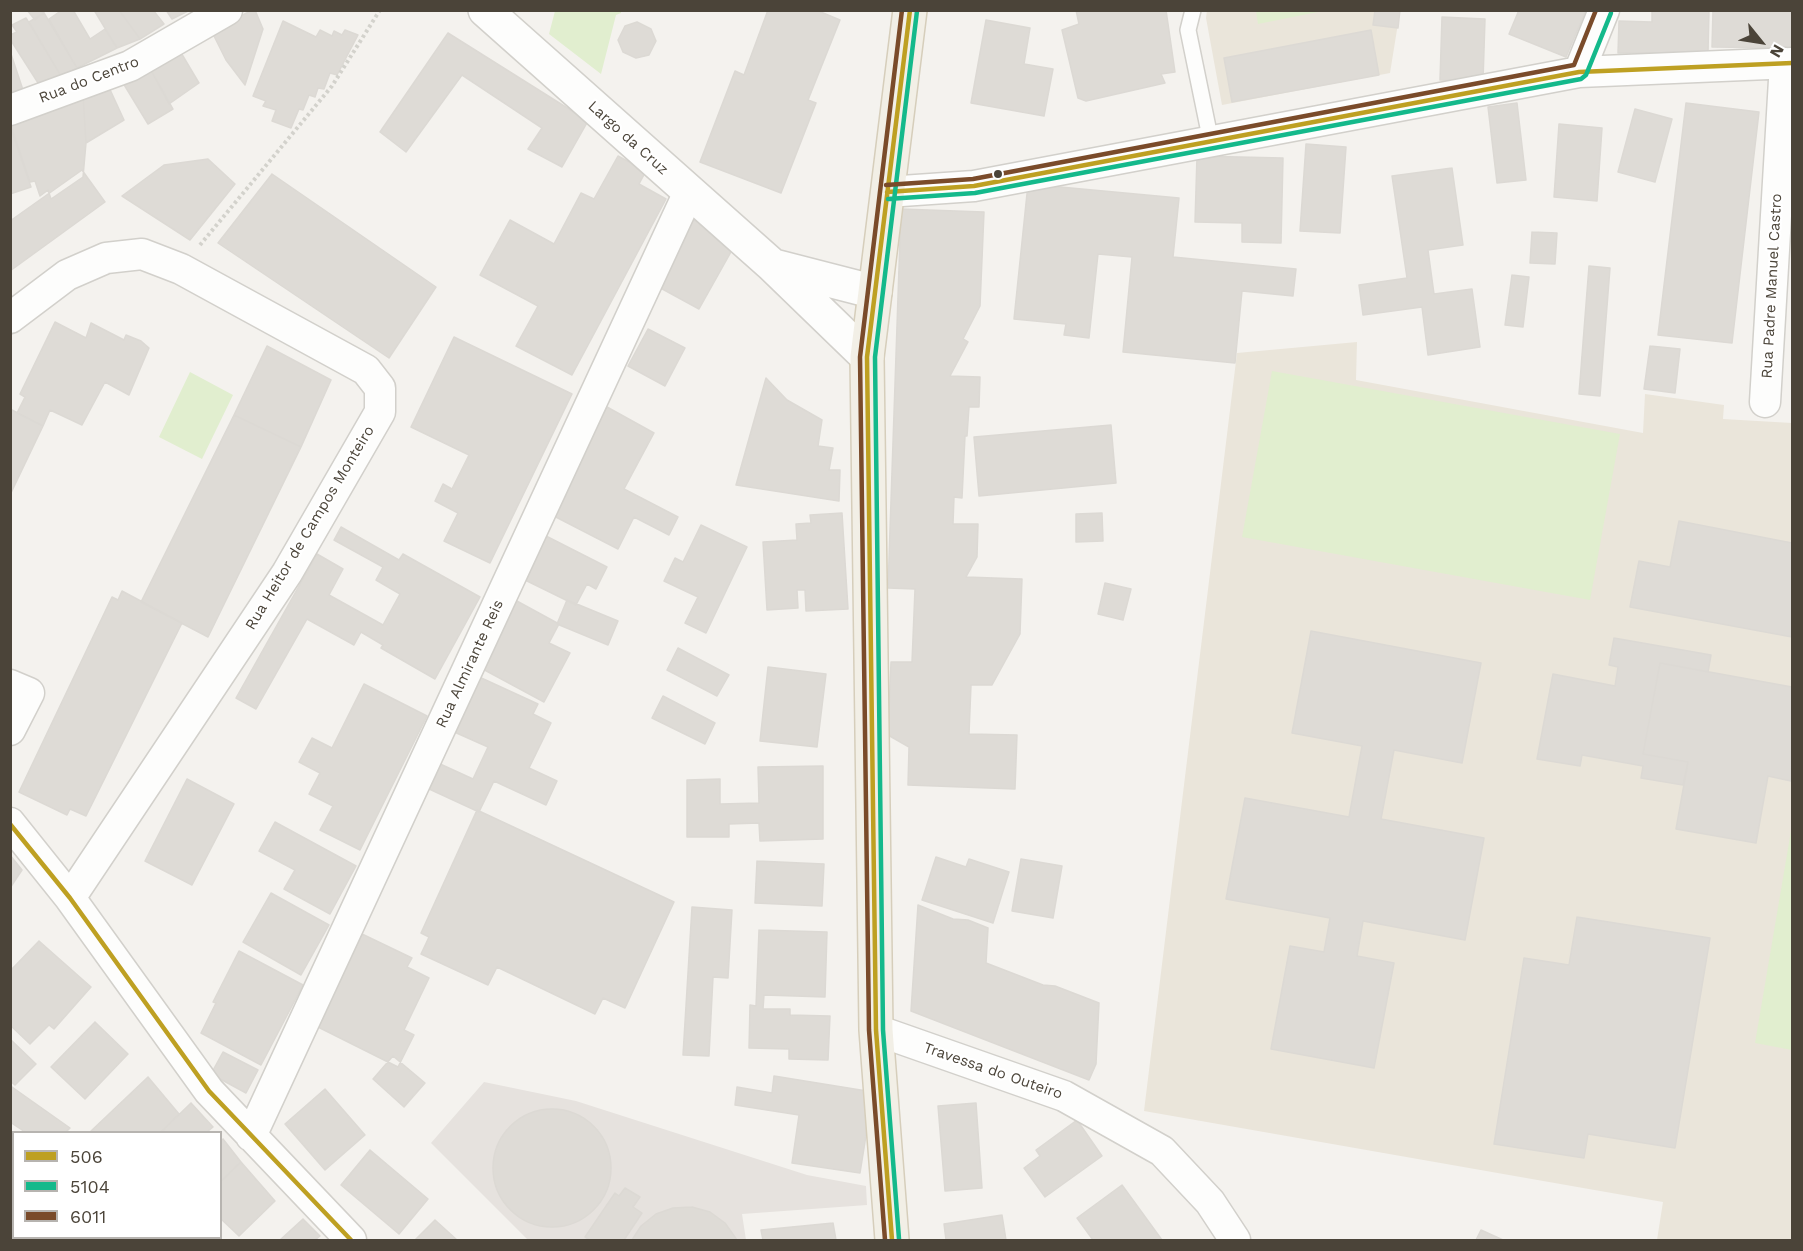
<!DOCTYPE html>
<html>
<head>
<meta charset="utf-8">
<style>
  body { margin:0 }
  #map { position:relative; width:1803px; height:1251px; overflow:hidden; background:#f4f2ee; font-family:"Work Sans",sans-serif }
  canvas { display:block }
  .frame { position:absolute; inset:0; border:12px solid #4b4439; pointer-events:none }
  .legend { position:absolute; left:12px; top:1131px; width:210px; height:108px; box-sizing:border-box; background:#fff; border:2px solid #b7b4b0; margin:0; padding:8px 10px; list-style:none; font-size:18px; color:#4b4439 }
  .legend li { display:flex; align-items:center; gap:12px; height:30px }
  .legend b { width:30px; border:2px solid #b7b4b0 }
  .north { position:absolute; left:1731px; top:12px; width:60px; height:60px; -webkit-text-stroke:4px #fff; paint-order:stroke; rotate:120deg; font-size:16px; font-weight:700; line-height:24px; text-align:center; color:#4b4439 }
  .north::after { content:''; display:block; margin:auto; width:21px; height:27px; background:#4b4439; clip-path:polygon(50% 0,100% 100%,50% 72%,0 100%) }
</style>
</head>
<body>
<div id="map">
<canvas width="1803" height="1251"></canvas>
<div class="frame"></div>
<ul class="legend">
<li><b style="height:8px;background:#bea022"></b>506</li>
<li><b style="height:8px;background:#14b98b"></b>5104</li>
<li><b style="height:8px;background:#7a4b2a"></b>6011</li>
</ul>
<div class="north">N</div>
</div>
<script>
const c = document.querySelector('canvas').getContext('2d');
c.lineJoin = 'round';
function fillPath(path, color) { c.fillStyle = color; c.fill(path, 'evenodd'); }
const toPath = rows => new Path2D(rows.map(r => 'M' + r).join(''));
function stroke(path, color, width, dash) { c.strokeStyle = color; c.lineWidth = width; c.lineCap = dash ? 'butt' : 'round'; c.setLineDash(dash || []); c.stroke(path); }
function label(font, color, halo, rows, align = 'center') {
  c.font = font + ' "Work Sans",sans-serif'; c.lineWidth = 4.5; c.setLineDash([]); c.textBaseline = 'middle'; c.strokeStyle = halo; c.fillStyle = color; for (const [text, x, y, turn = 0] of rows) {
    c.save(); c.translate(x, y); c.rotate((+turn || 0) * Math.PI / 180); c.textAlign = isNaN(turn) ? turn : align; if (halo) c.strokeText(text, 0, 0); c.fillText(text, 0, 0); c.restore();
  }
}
fillPath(toPath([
  [484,1082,576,1101,807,1175,866,1186,867,1205,742,1214,746,1240,528,1240,431,1143]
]), '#e6e2de');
fillPath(toPath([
  [1207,10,1400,11,1390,73,1222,105,1206,18],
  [1357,342,1356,380,1643,433,1645,394,1724,405,1723,419,1792,423,1792,1240,1657,1240,1663,1202,1144,1111,1237,353]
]), '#eae5da');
fillPath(toPath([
  [555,11,621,11,621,13,616,15,601,74,549,34],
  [1256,11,1256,10,1323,11,1258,24],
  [1272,371,1620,434,1590,600,1242,537],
  [190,372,233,395,202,459,159,437],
  [1792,825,1792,1050,1755,1043]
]), '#e1eecf');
const building = toPath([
  [27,10,46,10,35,20,27,10],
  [62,10,73,10,90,39,105,29,117,48,77,68,49,19,62,10],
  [94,10,119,10,140,39,117,48,94,10],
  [119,10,153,10,164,24,140,39,119,10],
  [166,10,190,10,172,19,166,10],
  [253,10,255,10,263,29,245,85,226,60,211,30,253,10],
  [768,10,816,10,840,20,808,100,816,103,781,193,700,162,735,71,744,75,768,10],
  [1076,10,1166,10,1175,72,1161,74,1165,83,1086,101,1078,98,1062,30,1079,24,1076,10],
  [1375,10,1400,10,1398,28,1373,25,1375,10],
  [1519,10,1586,10,1566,57,1509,34,1519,10],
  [1652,10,1709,10,1708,53,1618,53,1619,21,1652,22,1652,10],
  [1713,10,1792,10,1792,48,1712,47,1713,10],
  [44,13,77,68,61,76,29,22,44,13],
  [1442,17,1485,19,1483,81,1440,80,1442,17],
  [26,18,61,76,40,86,10,39,10,35,17,32,12,25,26,18],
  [986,20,1030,28,1024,64,1053,69,1044,116,971,103,986,20],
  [283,21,316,37,320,30,332,36,334,31,342,35,345,30,358,35,337,75,330,73,324,89,318,88,315,97,309,95,303,110,299,109,291,128,272,121,276,110,263,106,266,101,253,96,283,21],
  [637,22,651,29,656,41,649,55,636,58,623,52,618,40,625,26,637,22],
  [1371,30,1379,75,1232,102,1224,58,1371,30],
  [448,33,588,121,562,167,528,149,542,128,462,75,406,152,380,132,448,33],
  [177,46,199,83,169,104,147,63,177,46],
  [10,51,25,96,10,101,10,51],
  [147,63,173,109,148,124,120,78,147,63],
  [107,83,124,120,86,143,83,95,107,83],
  [83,95,86,143,83,177,51,199,48,190,40,196,35,181,30,182,11,126,83,95],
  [1517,103,1526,180,1497,183,1488,107,1517,103],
  [1686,103,1759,112,1732,343,1658,335,1686,103],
  [1635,109,1672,119,1655,182,1618,172,1635,109],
  [1559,124,1602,128,1597,201,1554,197,1559,124],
  [10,126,31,187,10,194,10,126],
  [1306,144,1346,147,1340,233,1300,231,1306,144],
  [618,156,646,171,639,184,666,199,572,375,516,346,538,306,480,275,510,220,554,244,581,193,594,199,618,156],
  [1197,156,1283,158,1281,243,1242,242,1242,223,1195,222,1197,156],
  [208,159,235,184,190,240,122,196,164,165,208,159],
  [1452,168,1463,245,1428,250,1434,294,1472,289,1480,347,1428,355,1422,307,1363,315,1359,285,1407,278,1392,176,1452,168],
  [82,170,105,202,10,271,10,221,82,170],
  [272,174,436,287,389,358,218,243,272,174],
  [1028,184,1179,198,1173,257,1296,269,1293,296,1242,291,1235,363,1123,352,1132,257,1098,254,1089,338,1064,335,1066,324,1014,319,1028,184],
  [901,209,984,212,980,306,963,339,968,342,950,376,980,377,979,407,969,407,967,436,965,436,962,498,954,497,953,524,978,524,977,557,966,577,1022,579,1020,634,992,685,971,685,969,734,1017,735,1015,789,908,785,909,747,888,735,891,662,912,662,915,589,888,588,901,209],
  [692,219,736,243,699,309,655,285,692,219],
  [1532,232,1557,233,1555,264,1530,263,1532,232],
  [1589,266,1610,268,1600,396,1579,394,1589,266],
  [1512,275,1529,277,1523,327,1505,325,1512,275],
  [55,322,86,338,91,323,124,340,126,335,141,341,149,348,129,395,105,382,82,425,50,410,43,426,17,413,25,397,20,394,55,322],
  [648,329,685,348,665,386,628,366,648,329],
  [454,337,572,394,490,563,444,541,458,513,435,501,443,484,452,489,469,455,411,427,454,337],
  [267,346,331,380,301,447,234,415,267,346],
  [1650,346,1680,349,1675,393,1644,389,1650,346],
  [766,378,787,400,822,420,818,446,833,448,829,470,840,470,839,501,736,485,766,378],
  [607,407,654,433,624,489,678,517,669,535,634,517,618,549,550,514,607,407],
  [10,409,43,426,10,495,10,409],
  [234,415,301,447,208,637,141,602,234,415],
  [1111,425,1116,483,979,496,974,437,1111,425],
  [842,513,848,609,806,611,805,590,797,590,798,608,767,610,763,542,797,540,796,524,811,523,810,515,842,513],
  [1102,513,1103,541,1076,542,1076,514,1102,513],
  [1679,521,1792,543,1792,637,1630,607,1639,561,1670,567,1679,521],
  [701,525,747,547,706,633,685,623,698,597,664,581,675,558,683,562,701,525],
  [341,527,399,560,403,554,480,597,435,679,381,648,383,645,361,632,354,645,307,619,256,709,236,698,317,554,343,569,329,595,383,625,400,594,376,580,383,567,334,540,341,527],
  [546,536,607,567,596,589,587,584,576,605,523,579,546,536],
  [1105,583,1131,589,1123,620,1098,614,1105,583],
  [122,591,182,623,86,816,70,809,67,815,19,792,112,597,118,600,122,591],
  [515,600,559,624,549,643,570,653,544,702,479,667,515,600],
  [567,600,618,621,608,645,557,624,567,600],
  [1311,631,1481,663,1462,763,1394,750,1381,819,1484,838,1465,940,1363,921,1357,956,1394,963,1374,1068,1271,1049,1290,946,1324,952,1330,918,1226,899,1245,798,1349,817,1362,746,1292,733,1311,631],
  [1614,638,1711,655,1708,672,1660,663,1643,754,1688,762,1683,785,1641,778,1643,766,1582,755,1580,766,1537,759,1553,674,1615,686,1618,667,1609,665,1614,638],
  [678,648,729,675,717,696,667,670,678,648],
  [1660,663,1792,687,1791,781,1768,776,1756,843,1676,829,1688,762,1643,754,1660,663],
  [768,667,826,674,817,747,760,741,768,667],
  [477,676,538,704,533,714,551,723,529,768,557,781,546,805,494,781,479,812,427,788,438,763,473,779,488,747,452,731,477,676],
  [364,684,427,716,360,850,320,830,333,806,309,794,320,773,299,762,312,738,332,748,364,684],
  [663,696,715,723,705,744,652,718,663,696],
  [823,766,823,839,760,841,759,823,729,824,729,837,687,837,687,780,720,779,720,804,759,803,758,767,823,766],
  [187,779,234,804,192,885,145,861,187,779],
  [477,810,674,902,625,1008,603,998,595,1014,497,967,488,985,421,954,429,937,421,933,477,810],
  [275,822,356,866,330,914,284,889,295,870,259,851,275,822],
  [10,855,22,870,10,888,10,855],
  [936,857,966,867,969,859,1009,872,993,923,922,900,936,857],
  [1021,859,1062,866,1053,918,1012,911,1021,859],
  [757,861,824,864,822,906,755,903,757,861],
  [271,893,329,925,301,975,243,942,271,893],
  [918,905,953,919,968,920,988,928,986,963,1043,985,1055,986,1099,1003,1096,1064,1089,1080,911,1011,918,905],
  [692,907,732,910,728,978,713,977,709,1056,683,1055,692,907],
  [1577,917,1710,938,1675,1148,1588,1134,1584,1158,1494,1144,1524,958,1569,965,1577,917],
  [759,930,827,932,825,997,764,995,763,1009,790,1009,790,1015,830,1016,828,1060,789,1059,789,1049,749,1048,750,1005,756,1006,759,930],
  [362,934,412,958,407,967,429,978,404,1030,414,1035,398,1067,316,1026,362,934],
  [39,941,91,987,54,1029,49,1025,30,1044,10,1025,10,971,39,941],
  [239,951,303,985,261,1065,201,1033,216,1003,213,1002,239,951],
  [95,1022,128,1054,85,1099,51,1067,95,1022],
  [10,1039,36,1064,15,1085,10,1081,10,1039],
  [223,1052,258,1070,246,1093,211,1074,223,1052],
  [393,1056,425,1083,404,1107,373,1079,393,1056],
  [774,1076,873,1092,860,1173,792,1163,799,1115,735,1105,737,1087,772,1093,774,1076],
  [148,1077,179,1114,161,1132,90,1132,148,1077],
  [12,1087,70,1128,66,1132,25,1132,10,1122,12,1087],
  [325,1089,365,1135,325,1170,285,1124,325,1089],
  [191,1103,213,1127,207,1132,161,1132,191,1103],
  [976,1103,982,1188,945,1191,938,1106,976,1103],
  '493 1168a59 59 0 1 1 118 0a59 59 0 1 1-118 0Z',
  [1077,1120,1102,1156,1045,1197,1024,1168,1040,1156,1036,1150,1077,1120],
  [223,1139,241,1162,220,1182,220,1141,223,1139],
  [370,1150,428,1199,399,1234,341,1185,370,1150],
  [241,1162,275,1201,239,1236,220,1218,220,1182,241,1162],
  [1122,1185,1162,1240,1093,1240,1077,1218,1122,1185],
  [625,1188,640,1197,633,1207,642,1213,624,1240,590,1240,585,1237,615,1193,619,1196,625,1188],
  [692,1207,710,1212,725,1223,737,1240,632,1240,641,1226,656,1214,673,1208,692,1207],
  [1002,1215,1006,1240,946,1240,944,1224,1002,1215],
  [303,1219,320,1236,315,1240,280,1240,303,1219],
  [435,1220,457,1240,415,1240,435,1220],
  [833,1223,836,1240,763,1240,761,1230,833,1223],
  [1481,1230,1503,1240,1476,1240,1481,1230],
  [72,1238,130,1238,127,1240,76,1240,72,1238]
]);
fillPath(building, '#dedbd6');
stroke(building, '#dcd9d4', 1.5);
const service = toPath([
  [1193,10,1188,30,1211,142]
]);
const minor = toPath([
  [1579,72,1604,10],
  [10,110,130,66,227,10],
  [887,192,974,186,1579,72,1792,63],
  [10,318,67,275,106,258,142,254,181,269,366,370,380,388,380,412,287,573,70,898],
  [1765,402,1785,63],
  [10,685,29,693,10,730],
  [10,823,70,898,209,1091,351,1240],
  [876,1030,1064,1096,1162,1151,1210,1202,1235,1240],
  [251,1136,689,192]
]);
const tertiary = toPath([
  [485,10,772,265,867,357],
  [774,266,875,292]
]);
const primary = toPath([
  [892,1240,876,1030,867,357,910,10]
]);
stroke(service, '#d2d0cb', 18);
stroke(minor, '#d2d0cb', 33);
stroke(tertiary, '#d2d0cb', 36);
stroke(primary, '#d6cebb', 36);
stroke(toPath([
  [200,245,332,86,380,10]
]), '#d3d2cc', 4, [3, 3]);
stroke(service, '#fdfdfc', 15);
stroke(minor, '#fdfdfc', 30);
stroke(tertiary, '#fdfdfc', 33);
stroke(primary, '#f2efe6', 33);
stroke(toPath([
  [887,192,974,186,1579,72,1792,63],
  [10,824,70,898,209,1091,351,1240],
  [892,1240,876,1030,867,357,910,10]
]), '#bea022', 4.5);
stroke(toPath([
  [888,199,975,193,1581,79,1586,75,1611,13],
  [899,1239,883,1030,875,357,917,11]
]), '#14b98b', 4.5);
stroke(toPath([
  [886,185,973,179,1574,65,1596,10],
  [885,1240,869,1030,860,357,902,10]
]), '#7a4b2a', 4.5);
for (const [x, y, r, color] of [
  [998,174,5,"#4b4439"]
]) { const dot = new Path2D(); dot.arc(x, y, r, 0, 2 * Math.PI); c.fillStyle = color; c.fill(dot); stroke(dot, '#fff', 2); }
label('15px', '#4b4439', '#fff', [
  ["Rua do Centro",89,80,-21],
  ["Largo da Cruz",628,138,42],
  ["Rua Padre Manuel Castro",1772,286,-87],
  ["Rua Heitor de Campos Monteiro",310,528,-59],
  ["Rua Almirante Reis",470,664,-65],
  ["Travessa do Outeiro",993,1071,19]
]);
</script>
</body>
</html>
